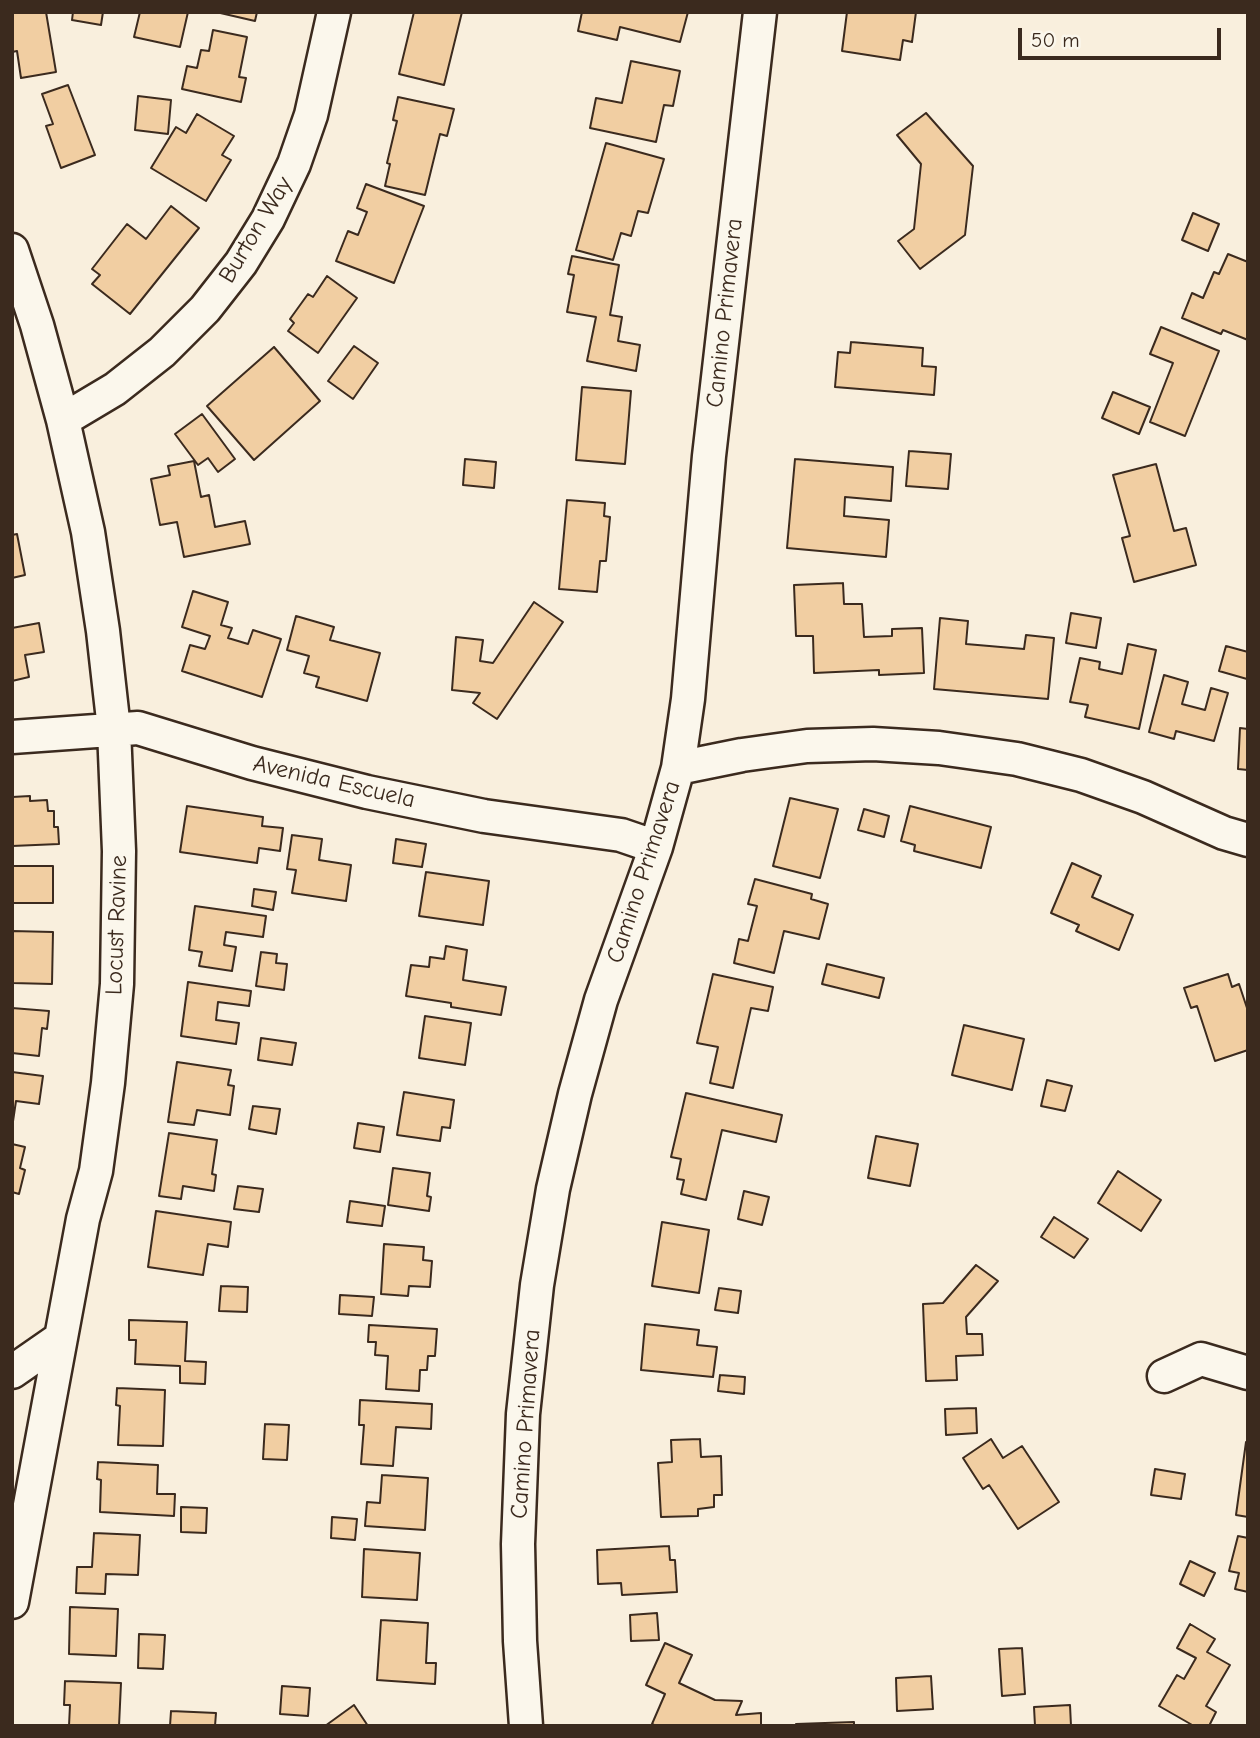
<!DOCTYPE html>
<html>
<head>
<meta charset="utf-8">
<style>
  body { margin:0 }
  #map { position:relative; width:1260px; height:1738px; overflow:hidden; background:#f9efdd; font-family:"Comic Neue",sans-serif }
  canvas { display:block }
  .frame { position:absolute; inset:0; border:14px solid #3b2a1e; pointer-events:none }
  .scale { position:absolute; left:1018px; top:28px; width:203px; height:32px; box-sizing:border-box; border:4px solid #3b2a1e; border-top:0; padding-left:9px; font-size:21px; line-height:24px; white-space:nowrap; color:#3b2a1e; -webkit-text-stroke:5px #fbf7ec; paint-order:stroke }
</style>
</head>
<body>
<div id="map">
<canvas width="1260" height="1738"></canvas>
<div class="frame"></div>
<div class="scale">50 m</div>
</div>
<script>
const c = document.querySelector('canvas').getContext('2d');
c.lineJoin = 'round';
function fillPath(path, color) { c.fillStyle = color; c.fill(path, 'evenodd'); }
const toPath = rows => new Path2D(rows.map(r => 'M' + r).join(''));
function stroke(path, color, width, dash) { c.strokeStyle = color; c.lineWidth = width; c.lineCap = dash ? 'butt' : 'round'; c.setLineDash(dash || []); c.stroke(path); }
function label(font, color, halo, rows, align = 'center') {
  c.font = font + ' "Comic Neue",sans-serif'; c.lineWidth = 5; c.setLineDash([]); c.textBaseline = 'middle'; c.strokeStyle = halo; c.fillStyle = color; for (const [text, x, y, turn = 0] of rows) {
    c.save(); c.translate(x, y); c.rotate((+turn || 0) * Math.PI / 180); c.textAlign = isNaN(turn) ? turn : align; if (halo) c.strokeText(text, 0, 0); c.fillText(text, 0, 0); c.restore();
  }
}
const building = toPath([
  [12,12,46,12,56,72,21,78,17,51,12,52,12,12],
  [73,12,103,12,101,25,72,20,73,12],
  [140,12,188,12,180,47,134,37,140,12],
  [216,12,257,12,255,21,216,12],
  [414,12,462,12,444,85,399,74,414,12],
  [582,12,688,12,680,42,620,27,617,40,578,31,582,12],
  [847,12,916,12,912,42,903,40,900,60,842,51,847,12],
  [213,30,247,37,239,77,246,78,241,102,182,89,187,66,197,68,201,50,209,51,213,30],
  [631,61,680,71,673,106,664,105,656,142,590,128,596,98,622,103,631,61],
  [68,85,95,155,61,168,46,126,53,124,42,94,68,85],
  [138,96,171,100,168,134,135,130,138,96],
  [398,97,454,109,447,136,440,134,425,195,385,186,390,164,387,163,397,121,393,120,398,97],
  [926,113,973,166,965,235,920,269,898,241,914,229,921,164,897,135,926,113],
  [197,114,234,136,222,155,231,160,206,201,151,168,176,127,186,133,197,114],
  [606,143,664,159,648,213,638,211,631,236,621,233,613,260,576,250,606,143],
  [366,184,424,206,394,283,336,261,348,231,358,235,367,212,357,208,366,184],
  [171,206,199,228,130,314,92,284,100,275,92,269,127,224,146,239,171,206],
  [1193,213,1219,224,1208,251,1182,240,1193,213],
  [1228,254,1248,262,1248,340,1223,330,1221,334,1182,318,1192,293,1203,298,1214,272,1219,274,1228,254],
  [572,256,619,265,610,315,622,317,618,341,640,345,636,371,587,361,596,317,567,312,574,275,568,274,572,256],
  [327,276,357,298,318,353,288,331,294,323,290,319,308,294,313,297,327,276],
  [1161,327,1219,351,1185,436,1150,422,1173,363,1150,354,1161,327],
  [851,342,923,348,922,366,936,367,934,395,835,387,838,352,850,353,851,342],
  [354,346,378,363,353,399,328,381,354,346],
  [274,347,320,401,254,460,207,406,274,347],
  [582,387,631,391,625,464,576,460,582,387],
  [1113,392,1150,407,1139,434,1102,418,1113,392],
  [202,414,235,459,218,472,208,458,198,465,175,434,202,414],
  [909,451,951,454,948,489,906,486,909,451],
  [465,459,496,462,494,488,463,485,465,459],
  [795,459,893,467,891,501,845,497,844,516,889,520,886,557,787,548,795,459],
  [194,461,201,497,209,495,215,527,245,521,250,544,184,557,177,522,160,525,151,479,170,475,168,466,194,461],
  [1156,464,1174,531,1186,528,1196,565,1134,582,1122,538,1130,536,1113,475,1156,464],
  [567,500,605,503,604,516,610,517,606,561,600,561,597,592,559,589,567,500],
  [17,534,25,575,12,578,12,535,17,534],
  [843,583,844,604,862,604,864,637,892,636,892,629,922,628,924,673,879,675,879,670,814,673,813,636,796,636,794,585,843,583],
  [193,591,228,602,221,625,232,628,228,638,248,644,253,630,281,639,262,697,182,671,190,645,205,649,210,636,182,627,193,591],
  [534,602,563,622,497,719,473,703,480,693,452,690,456,637,483,640,480,661,493,663,534,602],
  [1071,613,1101,618,1096,648,1066,643,1071,613],
  [296,616,334,627,330,640,380,653,367,701,316,687,319,677,304,673,309,656,287,650,296,616],
  [940,618,968,621,966,644,1024,649,1026,635,1054,638,1048,699,934,689,940,618],
  [39,623,44,652,25,655,29,677,12,681,12,628,39,623],
  [1128,644,1156,650,1139,729,1085,717,1088,705,1070,702,1080,658,1100,662,1099,669,1122,674,1128,644],
  [1226,646,1248,652,1247,679,1219,671,1226,646],
  [1164,675,1188,682,1182,704,1205,710,1211,688,1228,693,1214,741,1176,731,1174,739,1149,732,1164,675],
  [1240,728,1248,729,1248,770,1238,769,1240,728],
  [30,796,30,801,47,800,48,811,54,811,54,827,58,827,59,844,12,846,12,797,30,796],
  [790,798,838,809,820,878,773,866,790,798],
  [187,806,263,817,262,826,283,828,280,851,259,848,257,863,180,852,187,806],
  [910,806,991,827,981,868,914,851,915,845,901,841,910,806],
  [864,809,889,816,884,837,858,830,864,809],
  [292,835,322,839,319,860,351,865,346,901,292,893,296,870,287,869,292,835],
  [396,839,426,844,422,867,393,863,396,839],
  [1072,863,1101,876,1092,897,1133,915,1119,950,1076,931,1079,925,1051,913,1072,863],
  [12,866,53,866,53,903,12,903,12,866],
  [426,872,489,881,483,925,419,916,426,872],
  [755,879,812,894,811,899,828,904,819,939,784,931,774,973,734,963,739,939,748,941,757,906,748,904,755,879],
  [254,889,276,892,273,910,252,906,254,889],
  [195,906,266,916,263,937,226,932,224,945,236,947,232,971,199,966,202,952,189,950,195,906],
  [12,931,53,932,52,984,12,983,12,931],
  [446,946,467,950,463,980,506,987,501,1015,451,1007,451,1003,406,996,411,965,429,967,430,957,444,959,446,946],
  [261,952,277,954,276,963,287,964,284,990,256,986,261,952],
  [827,964,884,978,879,998,822,984,827,964],
  [713,974,773,987,768,1011,751,1008,733,1088,710,1083,718,1047,697,1043,713,974],
  [1228,974,1232,987,1239,984,1248,1011,1248,1050,1215,1061,1197,1006,1191,1008,1184,988,1228,974],
  [188,982,251,991,249,1006,218,1002,216,1020,239,1023,236,1044,181,1036,188,982],
  [12,1008,49,1011,47,1029,42,1028,39,1056,12,1053,12,1008],
  [425,1016,471,1023,465,1065,419,1058,425,1016],
  [964,1025,1024,1039,1012,1090,952,1075,964,1025],
  [261,1038,296,1043,292,1065,258,1060,261,1038],
  [177,1062,231,1070,228,1085,234,1086,230,1115,197,1110,194,1125,168,1122,177,1062],
  [12,1072,43,1076,39,1104,16,1101,12,1128,12,1072],
  [1047,1080,1072,1086,1065,1111,1041,1106,1047,1080],
  [404,1092,454,1100,450,1128,442,1127,440,1141,397,1135,404,1092],
  [686,1093,782,1115,776,1142,722,1130,706,1200,681,1194,684,1180,677,1179,681,1159,671,1157,686,1093],
  [253,1106,280,1109,276,1134,249,1129,253,1106],
  [358,1123,384,1127,380,1152,354,1148,358,1123],
  [169,1133,217,1140,212,1174,216,1175,214,1191,183,1186,181,1199,159,1196,169,1133],
  [876,1136,918,1144,910,1186,868,1178,876,1136],
  [12,1144,25,1147,20,1168,25,1170,19,1194,12,1192,12,1144],
  [393,1168,430,1173,427,1196,431,1197,429,1211,388,1205,393,1168],
  [1118,1171,1161,1200,1141,1231,1098,1203,1118,1171],
  [238,1186,263,1189,259,1212,234,1209,238,1186],
  [744,1191,769,1197,762,1225,738,1219,744,1191],
  [350,1201,385,1206,382,1226,347,1222,350,1201],
  [156,1211,231,1222,228,1247,208,1244,203,1275,148,1267,156,1211],
  [1054,1217,1088,1239,1074,1258,1041,1237,1054,1217],
  [662,1222,709,1230,699,1293,652,1286,662,1222],
  [384,1244,424,1247,423,1260,432,1261,430,1287,409,1286,408,1296,381,1294,384,1244],
  [976,1265,998,1281,966,1317,967,1334,982,1334,983,1355,956,1356,957,1380,926,1381,923,1304,943,1303,976,1265],
  [221,1286,248,1287,247,1312,219,1311,221,1286],
  [719,1288,741,1291,738,1313,715,1310,719,1288],
  [340,1295,374,1297,372,1316,339,1314,340,1295],
  [129,1320,187,1322,185,1361,206,1362,205,1384,180,1383,180,1366,135,1364,136,1340,129,1340,129,1320],
  [645,1324,699,1330,697,1345,717,1347,713,1377,641,1370,645,1324],
  [369,1325,437,1329,435,1356,428,1356,427,1370,420,1370,419,1391,386,1389,388,1356,375,1355,376,1342,368,1342,369,1325],
  [720,1375,745,1377,744,1394,718,1391,720,1375],
  [117,1388,165,1390,163,1446,118,1445,120,1406,116,1405,117,1388],
  [360,1400,432,1404,431,1429,396,1427,393,1466,361,1464,364,1425,359,1425,360,1400],
  [976,1408,977,1433,946,1435,945,1409,976,1408],
  [265,1424,289,1425,287,1460,263,1459,265,1424],
  [700,1439,701,1457,721,1456,722,1495,714,1495,714,1507,698,1509,698,1516,661,1517,658,1463,672,1462,671,1440,700,1439],
  [991,1439,1003,1458,1022,1446,1059,1502,1018,1529,989,1485,983,1489,963,1458,991,1439],
  [1246,1442,1248,1443,1248,1517,1236,1515,1246,1442],
  [98,1462,158,1465,157,1494,175,1494,174,1516,100,1512,101,1480,97,1479,98,1462],
  [1155,1469,1185,1474,1181,1499,1151,1495,1155,1469],
  [382,1475,428,1478,425,1530,365,1526,367,1502,380,1503,382,1475],
  [181,1507,207,1508,206,1533,181,1532,181,1507],
  [332,1517,357,1519,355,1540,331,1538,332,1517],
  [94,1533,140,1535,138,1575,106,1574,105,1594,76,1593,77,1567,92,1567,94,1533],
  [1238,1536,1248,1538,1248,1592,1235,1589,1239,1573,1229,1571,1238,1536],
  [669,1546,670,1560,675,1560,677,1592,622,1595,621,1583,598,1584,597,1550,669,1546],
  [364,1549,420,1553,417,1600,362,1597,364,1549],
  [1190,1561,1215,1573,1204,1596,1180,1584,1190,1561],
  [70,1607,118,1609,116,1656,69,1654,70,1607],
  [657,1613,659,1640,631,1641,630,1615,657,1613],
  [381,1620,428,1623,426,1663,436,1663,435,1684,377,1680,381,1620],
  [1190,1624,1215,1639,1207,1652,1230,1665,1206,1706,1216,1712,1209,1726,1194,1726,1159,1706,1177,1675,1184,1679,1196,1658,1177,1648,1190,1624],
  [139,1634,165,1635,163,1669,138,1668,139,1634],
  [665,1643,692,1655,679,1683,715,1700,742,1701,736,1715,761,1713,761,1726,656,1726,652,1724,665,1694,646,1685,665,1643],
  [1022,1648,1025,1694,1002,1696,999,1649,1022,1648],
  [931,1676,933,1709,897,1711,896,1678,931,1676],
  [65,1681,121,1683,119,1726,69,1726,70,1705,64,1705,65,1681],
  [282,1686,310,1688,308,1716,280,1714,282,1686],
  [354,1705,368,1726,325,1726,354,1705],
  [1070,1705,1071,1726,1035,1726,1034,1707,1070,1705],
  [171,1711,216,1713,215,1726,170,1726,171,1711],
  [854,1722,854,1726,796,1726,796,1724,854,1722]
]);
fillPath(building, '#f1cea2');
stroke(building, '#3b2a1e', 2);
const minor = toPath([
  [12,250,37,325,63,420,88,532,103,631,114,729,119,851,117,984,108,1083,96,1171,83,1219,12,1602],
  [63,420,115,389,162,352,205,309,241,263,268,219,294,164,311,115,334,12],
  [12,737,138,728,252,763,367,792,484,816,621,835,656,847],
  [678,768,742,755,807,746,873,744,939,748,1017,759,1081,775,1143,797,1224,833,1248,840],
  [12,1372,61,1338],
  [1164,1376,1201,1359,1248,1373],
  [526,1726,520,1641,518,1544,523,1414,537,1285,553,1189,575,1094,601,1000,656,847,678,768,688,699,709,456,760,12]
]);
stroke(minor, '#3b2a1e', 37);
stroke(minor, '#fbf7ec', 32);
label('24px', '#3b2a1e', '#fbf7ec', [
  ["Burton Way",256,230,-59],
  ["Camino Primavera",725,313,-84],
  ["Avenida Escuela",334,782,13],
  ["Camino Primavera",644,872,-72],
  ["Locust Ravine",117,925,-88],
  ["Camino Primavera",526,1424,-86]
]);
</script>
</body>
</html>
